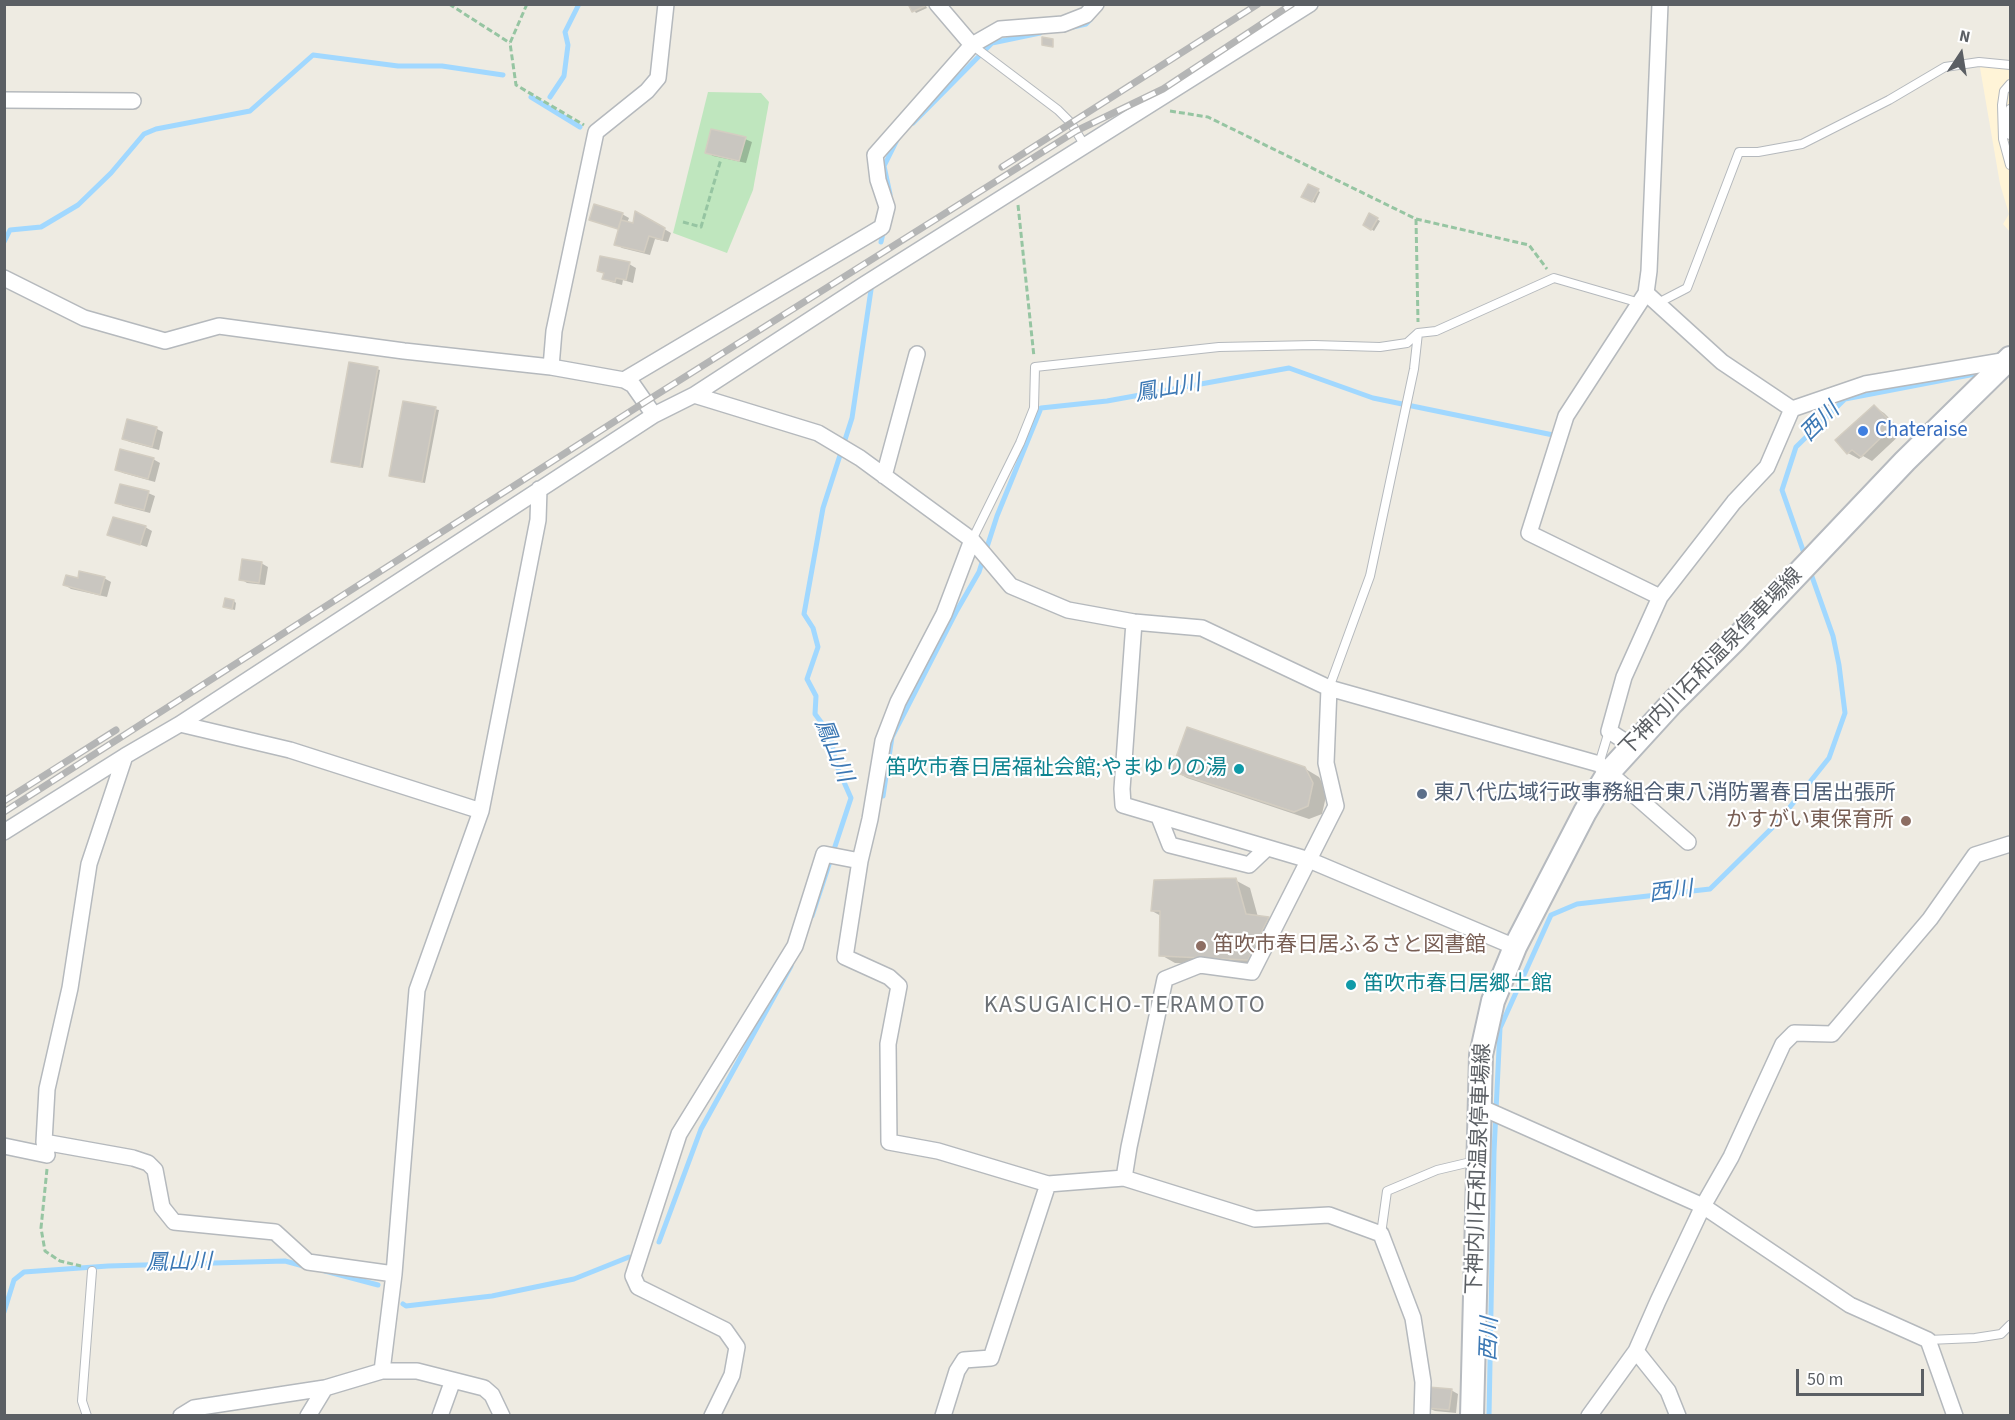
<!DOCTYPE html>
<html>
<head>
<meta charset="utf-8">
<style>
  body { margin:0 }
  #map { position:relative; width:2015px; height:1420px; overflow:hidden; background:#eeebe2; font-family:"Source Sans 3",sans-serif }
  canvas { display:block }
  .frame { position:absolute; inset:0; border:6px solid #5b5f64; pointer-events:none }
  .north { position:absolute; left:1931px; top:24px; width:60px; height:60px; -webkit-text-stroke:4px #fff; paint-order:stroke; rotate:12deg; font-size:16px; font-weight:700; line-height:24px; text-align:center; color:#5b5f64 }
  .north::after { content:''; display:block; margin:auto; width:21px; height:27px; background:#5b5f64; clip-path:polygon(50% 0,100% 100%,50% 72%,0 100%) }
  .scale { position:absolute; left:1796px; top:1369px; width:128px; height:27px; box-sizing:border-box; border:3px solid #5b5f64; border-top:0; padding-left:8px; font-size:18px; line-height:21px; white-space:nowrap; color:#5b5f64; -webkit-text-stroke:4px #fff; paint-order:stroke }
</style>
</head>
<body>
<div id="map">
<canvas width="2015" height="1420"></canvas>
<div class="frame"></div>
<div class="north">N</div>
<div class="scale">50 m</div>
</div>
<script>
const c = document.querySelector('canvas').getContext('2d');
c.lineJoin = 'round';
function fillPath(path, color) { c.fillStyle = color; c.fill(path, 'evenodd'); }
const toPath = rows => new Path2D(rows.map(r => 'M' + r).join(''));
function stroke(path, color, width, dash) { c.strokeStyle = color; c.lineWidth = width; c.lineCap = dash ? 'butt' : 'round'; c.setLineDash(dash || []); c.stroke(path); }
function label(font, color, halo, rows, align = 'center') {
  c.font = font + ' "Source Sans 3","Noto Sans JP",sans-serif'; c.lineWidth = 4.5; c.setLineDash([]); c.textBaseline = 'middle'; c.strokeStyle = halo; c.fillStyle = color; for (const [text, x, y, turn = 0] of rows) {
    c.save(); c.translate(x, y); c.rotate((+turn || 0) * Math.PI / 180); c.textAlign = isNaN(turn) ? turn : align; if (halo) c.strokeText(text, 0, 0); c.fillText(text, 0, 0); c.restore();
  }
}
fillPath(toPath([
  [1979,62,2010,65,2010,232,2003,224,2009,214,2000,184]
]), '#fff4d7');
fillPath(toPath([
  [708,92,761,93,769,102,753,190,727,253,673,233]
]), '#bfe6be');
fillPath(toPath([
  [910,4,925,4,927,8,916,13],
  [745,139,752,142,746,163,713,156,707,152],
  [1308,186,1320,192,1315,203,1303,196],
  [637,213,671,233,668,242,655,239,650,255,622,248,616,244,620,230,591,219,622,214,629,218,627,223,635,225],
  [1370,215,1380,221,1374,231,1365,225],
  [629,264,636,268,633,283,623,280,622,285,611,282,604,278,605,274,599,271],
  [377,369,380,370,363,468,335,463],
  [404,403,439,410,425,483,394,477],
  [1874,407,1884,413,1903,432,1872,461,1863,456,1859,459,1848,453],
  [128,421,157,429,163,432,159,450,130,442,123,439],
  [153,459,160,463,155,482,123,473,116,469],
  [148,493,155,496,150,513,123,506,117,502],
  [145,527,152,531,147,547,109,534],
  [261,563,268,567,265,585,247,583,241,579],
  [104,578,111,582,107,597,71,589,65,585,79,580],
  [234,601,236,603,235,610,227,608],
  [1304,768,1319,777,1327,792,1322,814,1309,819,1187,778,1173,770],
  [1235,880,1250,888,1258,917,1269,918,1282,926,1263,967,1175,963,1161,955,1161,916,1152,911],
  [1451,1390,1458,1394,1456,1413,1435,1411,1428,1408]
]), '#0003');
stroke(toPath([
  [1073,27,1086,24,1091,19],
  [531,97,580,127],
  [550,97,564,76,568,45,565,32,579,4],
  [913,123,992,43,1040,33],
  [890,194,884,166,898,138],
  [4,242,10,230,41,227,78,205,111,173,144,134,156,129,250,111,313,55,398,66,442,66,503,75],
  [881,242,884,229],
  [1805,556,1782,490,1796,447,1845,399,1975,374],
  [883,796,892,737,956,612,979,572,997,516,1041,408,1107,401,1289,368,1373,398,1558,436],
  [812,916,851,798,836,764,830,734,815,714,816,696,807,679,818,647,813,628,804,614,823,508,852,418,872,283],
  [659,1242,701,1129,791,966],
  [325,1271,378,1285],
  [403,1304,406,1306,492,1296,574,1279,629,1257],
  [4,1312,14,1280,24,1272,108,1266,285,1261,307,1267],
  [1489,1416,1494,1152,1500,1028,1551,915,1577,904,1710,889,1778,822,1829,758,1845,713,1839,665,1833,636,1810,571]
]), '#a1d8ff', 5);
const building = toPath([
  [908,4,924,4,925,6,912,12,908,4],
  [1042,37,1053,39,1053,47,1042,45,1042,37],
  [711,129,746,137,739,161,705,153,711,129],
  [1308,184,1319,189,1312,202,1301,197,1308,184],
  [594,204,623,213,618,229,589,220,594,204],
  [635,211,665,228,662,240,649,236,644,252,614,245,621,220,633,223,635,211],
  [1369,213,1378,218,1371,230,1363,225,1369,213],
  [600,256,630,262,626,280,616,278,615,282,602,279,604,273,597,271,600,256],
  [349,362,378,367,360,467,331,462,349,362],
  [403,401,436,407,422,482,389,476,403,401],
  [1874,405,1894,425,1861,457,1852,450,1847,454,1835,440,1874,405],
  [127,419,157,427,152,447,122,439,127,419],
  [120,449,154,458,148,479,115,470,120,449],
  [120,484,149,491,144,510,115,503,120,484],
  [113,517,146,526,140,545,107,535,113,517],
  [242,559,262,562,259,583,239,580,242,559],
  [79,571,105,577,100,595,63,585,66,575,78,578,79,571],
  [225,598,234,600,232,609,223,607,225,598],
  [1187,727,1305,767,1313,783,1308,806,1294,812,1171,771,1187,727],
  [1236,878,1246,914,1269,917,1248,960,1159,956,1160,911,1151,911,1154,880,1236,878],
  [1428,1387,1452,1389,1449,1410,1427,1408,1428,1387]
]);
fillPath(building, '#c9c6c0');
stroke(building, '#d3cdc1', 1.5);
const lane = toPath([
  [972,45,1058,110,1071,123,1085,146],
  [2010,84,2004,91,2002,105,2003,139,2010,165],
  [2010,109,2010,135],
  [1658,303,1687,288,1739,152,1758,152,1802,144,1889,100,1945,67,1979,62,2010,65],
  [972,540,1020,443,1034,408,1035,367,1219,347,1314,345,1380,347,1407,343,1418,333,1436,331,1554,278,1640,303],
  [1329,688,1370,576,1414,369,1418,333],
  [1599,764,1609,731],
  [1381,1234,1387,1191,1437,1170,1475,1161],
  [1928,1340,1975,1338,2001,1334,2010,1325],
  [87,1416,82,1401,92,1271]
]);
const street = toPath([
  [937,4,972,45],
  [4,100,133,101],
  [4,278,84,318,165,341,219,326,404,351,551,367,624,380,633,385,654,415],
  [1646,293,1722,362,1792,409],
  [551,367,554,331,596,132,647,91,658,78,666,4],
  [624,380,882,227,887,207,878,180,875,155,972,45,1000,29,1063,24,1086,15,1096,4],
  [694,395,865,284,1310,4],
  [884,476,917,354],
  [972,540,944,614,898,702,883,741,870,819,860,861,845,957,889,977,899,986,888,1044,889,1142,938,1151,1048,1184,1124,1178,1255,1219,1329,1215,1381,1234,1413,1318,1423,1382,1422,1416],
  [1660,597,1529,533,1566,416,1646,293,1649,271,1660,4],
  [1134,622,1122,789,1123,805,1309,860,1515,947],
  [180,724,290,750,481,811],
  [1632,746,1609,731,1624,677,1660,597,1734,502,1767,467,1792,409,1865,384,2008,360],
  [1159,817,1170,845,1249,865,1267,848],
  [4,832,125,756,180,724,654,415,694,395,818,433,860,458,972,540,1011,586,1068,610,1134,622,1202,628,1329,688],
  [1478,1106,1703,1206,1850,1305,1928,1340,1955,1416],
  [44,1142,133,1158,148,1163,155,1170,162,1207,174,1222,275,1232,308,1262,394,1274,382,1371,417,1371,484,1388,492,1395,502,1416],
  [4,1146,47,1155,44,1142,47,1089,70,988,89,864,125,756],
  [1124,1178,1129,1147,1165,979,1200,965,1252,972,1336,806,1326,763,1329,688,1599,764,1688,842],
  [394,1274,417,990,481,811,538,520,539,489],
  [1636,1351,1668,1391,1678,1416],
  [181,1416,194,1408,325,1388,382,1371],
  [308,1416,325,1388],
  [440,1416,453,1380],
  [712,1416,732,1375,737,1347,725,1330,638,1287,633,1276,679,1134,795,946,824,854,860,861],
  [943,1416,957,1371,964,1360,991,1358,1048,1184],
  [1589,1416,1636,1351,1658,1301,1703,1206,1731,1157,1783,1044,1794,1033,1832,1034,1930,919,1975,855,2010,844]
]);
const secondary = toPath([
  [1472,1416,1481,1055,1493,1001,1515,947,1585,812,1609,772,1672,703,1735,640,1905,461,2010,358]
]);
stroke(lane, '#b5b9bd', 10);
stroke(street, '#b5b9bd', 18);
stroke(secondary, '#b6babf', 26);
stroke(toPath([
  [449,4,510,43],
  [527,4,510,43,516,85,584,125],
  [1170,111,1208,117,1416,219,1529,245,1547,269],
  [1018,205,1034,357],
  [1416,219,1418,322],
  [683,222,701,227,721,159],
  [47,1169,41,1228,45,1251,60,1261,81,1266]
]), '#96c5a2', 3, [6, 3]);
stroke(lane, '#fff', 8);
stroke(street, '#fff', 15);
stroke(secondary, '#fff', 22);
const rail = toPath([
  [1002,167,1258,4],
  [4,801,116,730],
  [4,812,645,402,1076,131,1163,89,1292,4]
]);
stroke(rail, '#b4b5b5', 7);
stroke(rail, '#fff', 4.5, [14]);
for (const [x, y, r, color] of [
  [1863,431,6,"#3f7fe0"],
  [1239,769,6,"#0f9aa8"],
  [1422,794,6,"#5c6f8a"],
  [1906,821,6,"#8d6e63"],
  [1201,946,6,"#8d6e63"],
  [1351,985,6,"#0f9aa8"]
]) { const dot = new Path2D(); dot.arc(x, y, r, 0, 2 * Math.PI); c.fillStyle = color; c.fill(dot); stroke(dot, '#fff', 2); }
label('21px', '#366cbe', '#fff', [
  ["Chateraise",1875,431]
], 'left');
label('21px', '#5b5f64', '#fff', [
  ["下神内川石和温泉停車場線",1712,663,-46],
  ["下神内川石和温泉停車場線",1480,1169,-88]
]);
label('21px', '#0d838f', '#fff', [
  ["笛吹市春日居福祉会館;やまゆりの湯",1227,769],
  ["笛吹市春日居郷土館",1363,985,"left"]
], 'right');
label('21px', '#4e5e75', '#fff', [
  ["東八代広域行政事務組合東八消防署春日居出張所",1434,794]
], 'left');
label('21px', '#785e54', '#fff', [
  ["かすがい東保育所",1894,821],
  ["笛吹市春日居ふるさと図書館",1213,946,"left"]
], 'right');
label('italic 22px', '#3c78b4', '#fff', [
  ["鳳山川",1168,390,-10],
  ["西川",1821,423,-45],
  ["鳳山川",832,751,68],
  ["西川",1671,893,-7],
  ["鳳山川",179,1264,-1],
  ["西川",1491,1339,-88]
]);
c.letterSpacing = '1.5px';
label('24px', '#6c7176', '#fff', [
  ["KASUGAICHO-TERAMOTO",1125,1007]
]);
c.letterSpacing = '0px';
</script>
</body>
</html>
